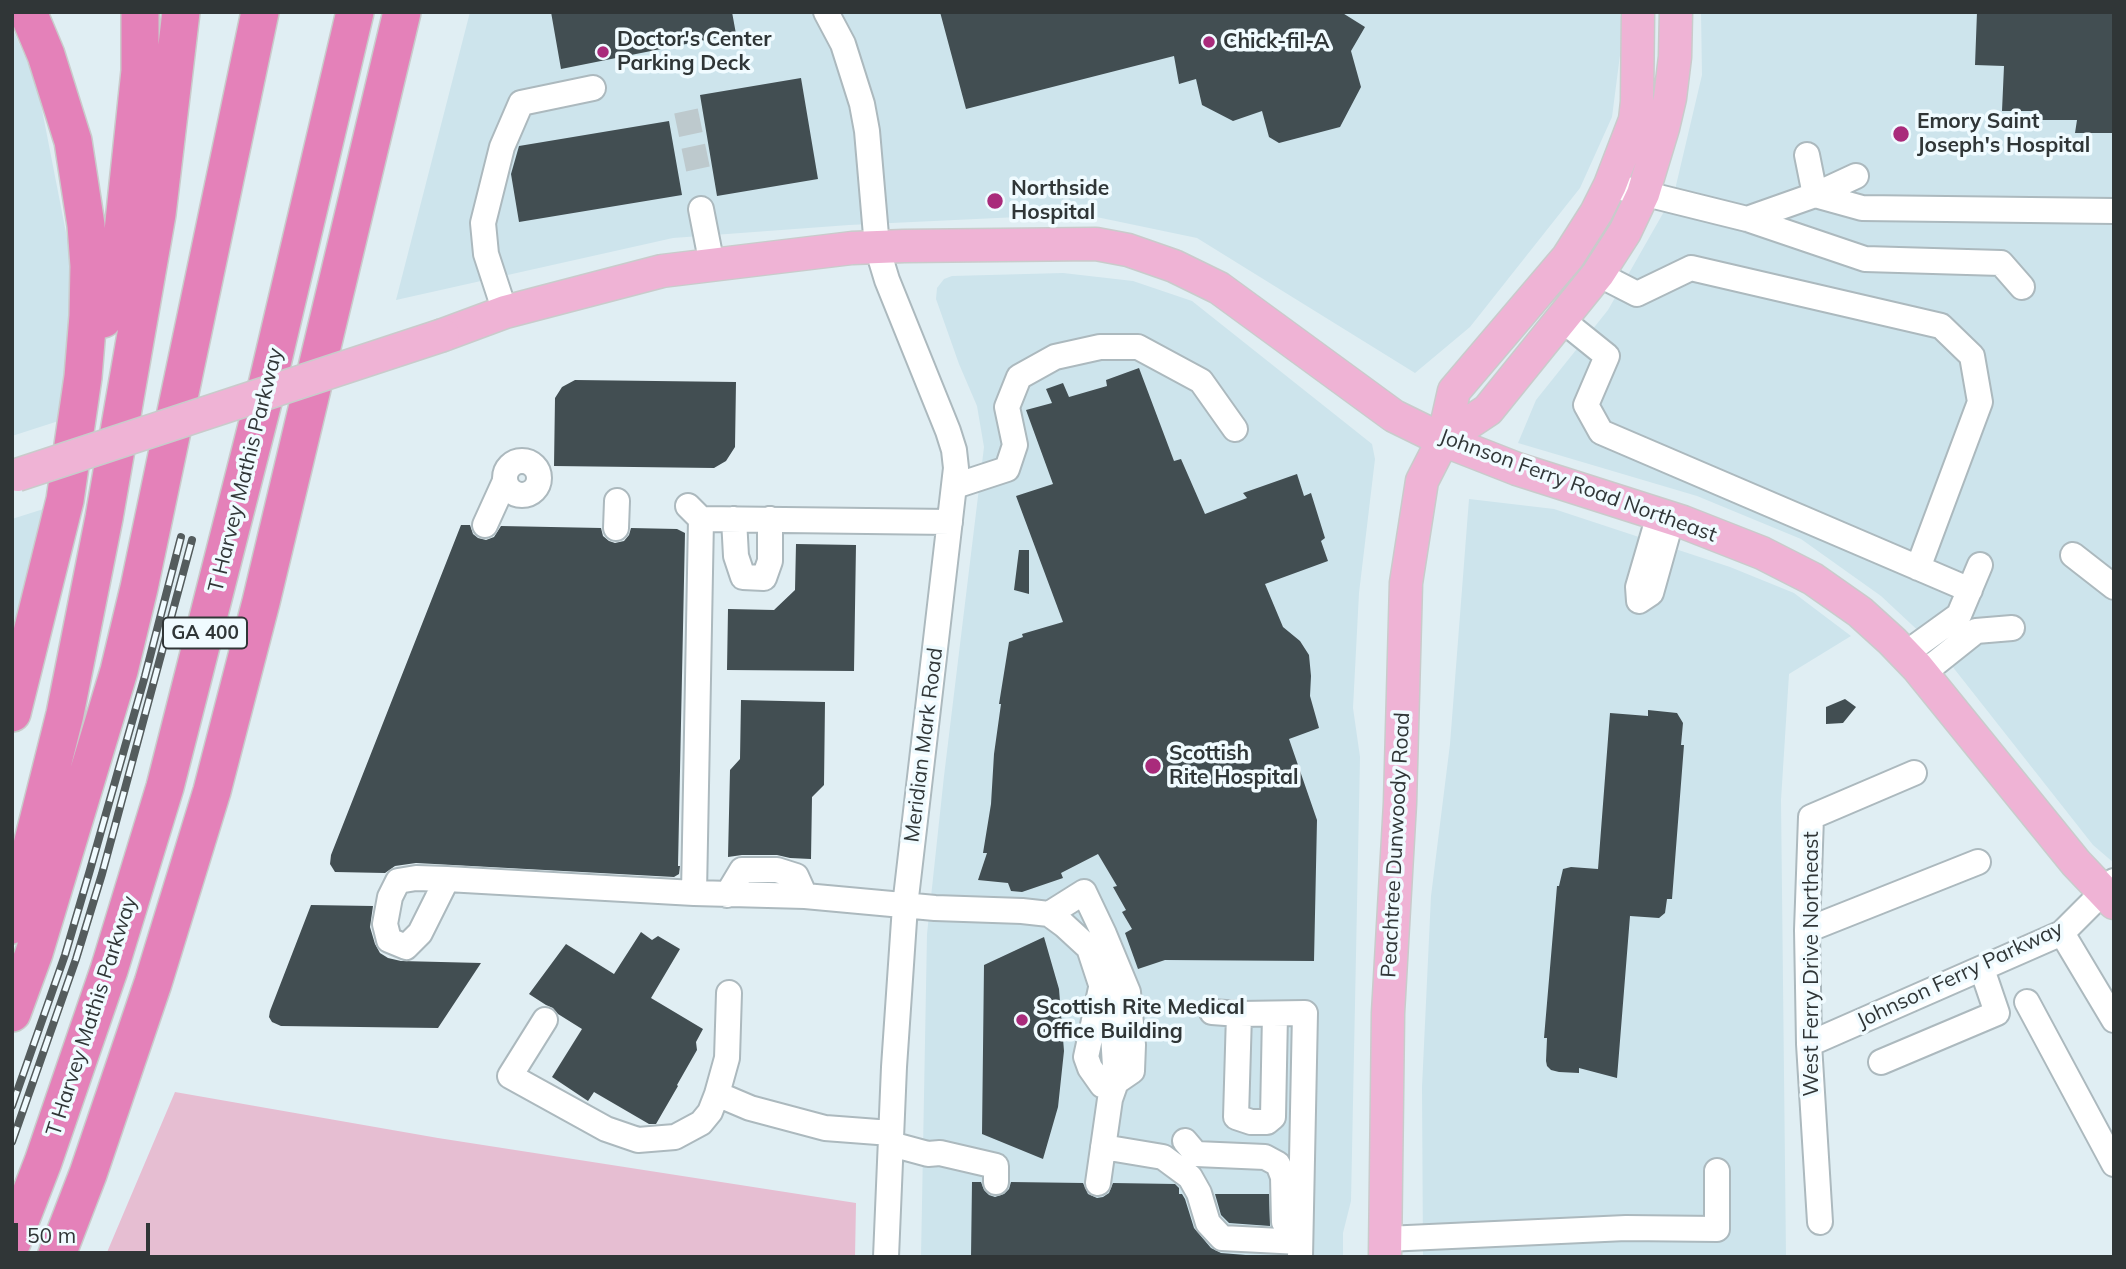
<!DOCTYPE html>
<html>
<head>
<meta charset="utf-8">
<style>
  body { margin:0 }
  #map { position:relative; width:2126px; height:1269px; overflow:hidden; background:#e0eef3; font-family:Mulish,sans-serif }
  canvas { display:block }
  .frame { position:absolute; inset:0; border:14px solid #303637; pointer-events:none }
  .scale { position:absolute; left:14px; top:1223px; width:136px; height:32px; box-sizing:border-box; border:4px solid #303637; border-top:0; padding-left:9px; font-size:21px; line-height:24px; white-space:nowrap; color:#303637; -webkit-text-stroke:5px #f0fbff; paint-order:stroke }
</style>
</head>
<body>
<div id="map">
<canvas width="2126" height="1269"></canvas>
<div class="frame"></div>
<div class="scale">50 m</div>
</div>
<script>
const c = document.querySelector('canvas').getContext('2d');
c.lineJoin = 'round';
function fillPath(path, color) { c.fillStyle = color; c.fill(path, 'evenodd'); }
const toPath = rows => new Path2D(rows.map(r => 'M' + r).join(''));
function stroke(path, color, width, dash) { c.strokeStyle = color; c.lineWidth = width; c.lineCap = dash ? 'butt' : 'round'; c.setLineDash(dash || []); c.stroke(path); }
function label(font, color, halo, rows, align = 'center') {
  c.font = font + ' Mulish,sans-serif'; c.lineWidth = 7; c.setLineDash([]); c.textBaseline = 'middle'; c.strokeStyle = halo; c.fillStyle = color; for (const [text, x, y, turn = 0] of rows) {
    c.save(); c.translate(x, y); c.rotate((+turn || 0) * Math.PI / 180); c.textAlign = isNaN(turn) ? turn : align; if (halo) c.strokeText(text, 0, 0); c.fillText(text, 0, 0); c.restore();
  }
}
fillPath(toPath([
  [470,12,1620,12,1623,32,1612,117,1580,188,1470,327,1415,373,1197,238,1082,214,849,225,673,238,396,300],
  [1701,12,2114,12,2114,863,2093,845,1941,652,1881,596,1801,539,1697,496,1518,443,1536,400,1608,310,1674,194,1702,75],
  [12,27,37,84,68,243,75,308,74,416,12,436],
  [1063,273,1133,281,1192,301,1372,444,1375,459,1359,593,1353,708,1360,757,1351,1201,1343,1233,1343,1257,921,1257,927,934,944,776,984,447,977,406,959,364,936,299,937,288,944,279,952,276],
  [1469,499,1554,509,1730,567,1794,593,1851,636,1789,674,1781,800,1786,1257,1423,1257,1422,1087,1431,896,1450,744],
  [53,506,12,666,12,519]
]), '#cde4ec');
fillPath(toPath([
  [175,1092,438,1138,856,1203,855,1257,105,1257]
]), '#e6bed2');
fillPath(toPath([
  [551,12,732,12,736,34,561,69],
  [940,12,1341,12,1365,27,1351,51,1361,87,1340,127,1279,143,1269,137,1262,111,1233,121,1202,105,1196,79,1179,84,1174,56,966,109],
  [1977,12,2114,12,2114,133,2075,133,2077,120,2036,120,2036,111,2002,111,2004,66,1975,65],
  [801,78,818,179,717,196,700,95],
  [669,121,682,195,519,222,511,174,519,146],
  [1139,368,1174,461,1181,459,1205,514,1247,498,1243,493,1297,474,1304,496,1311,493,1325,538,1321,541,1328,561,1265,584,1283,627,1300,641,1309,655,1311,676,1310,696,1319,728,1289,739,1317,820,1314,961,1165,960,1138,969,1125,933,1132,929,1122,912,1126,910,1113,887,1117,886,1098,854,1061,873,1063,878,1022,892,1011,891,1008,883,978,880,987,853,983,853,991,804,994,754,1001,704,999,704,1009,642,1023,637,1022,634,1063,622,1016,496,1053,484,1026,410,1052,403,1046,389,1063,383,1069,397,1107,386,1106,380],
  [575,380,736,382,735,447,726,461,714,468,554,466,555,398,562,387],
  [461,525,470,525,473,534,478,538,486,540,494,537,501,526,601,528,603,536,609,541,615,543,624,541,629,535,631,528,677,529,685,533,678,866,680,866,679,874,674,877,416,863,395,866,385,873,335,872,330,864,331,855],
  [796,544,856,545,854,671,727,670,728,609,774,610,795,590],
  [1019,550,1029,550,1029,594,1014,590],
  [1845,699,1856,707,1843,723,1826,724,1826,707],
  [741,700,825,702,824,785,812,797,811,859,790,858,777,855,742,855,728,857,730,770,740,759],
  [1648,710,1677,713,1683,723,1681,745,1684,745,1672,899,1667,899,1665,913,1659,918,1630,916,1617,1078,1579,1068,1579,1073,1559,1072,1551,1070,1547,1066,1546,1061,1547,1038,1544,1038,1557,886,1559,886,1563,869,1571,867,1598,869,1610,713,1648,716],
  [311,905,373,906,370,927,375,944,380,953,388,958,401,961,481,963,438,1028,281,1026,272,1022,269,1017,270,1011],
  [641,932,652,940,658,936,680,949,651,998,703,1029,696,1042,697,1050,677,1085,678,1086,656,1124,649,1124,594,1092,588,1101,552,1077,582,1029,558,1014,553,1008,546,1005,529,994,566,944,614,974],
  [1044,937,1059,989,1064,1051,1058,1107,1043,1159,982,1134,984,965],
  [972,1182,981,1182,984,1190,989,1195,995,1197,1004,1194,1009,1189,1011,1182,1083,1183,1088,1194,1097,1198,1103,1197,1109,1193,1113,1183,1175,1184,1179,1188,1179,1194,1182,1194,1185,1199,1194,1228,1211,1248,1221,1253,1270,1257,971,1257],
  [1215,1194,1269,1194,1270,1226,1229,1223,1221,1215]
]), '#424e52');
stroke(toPath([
  [686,111,698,169]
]), '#bdc9cd', 24, [24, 12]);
const minor = toPath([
  [826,12,843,44,862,104,867,131,877,247,887,280,948,431,954,450,956,468,905,906,894,1067,886,1257],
  [1807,155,1815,195],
  [1610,185,1747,219,1865,259,2001,263,2022,287],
  [1815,195,1862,208,2114,211],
  [701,209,712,265],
  [1747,219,1815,195,1856,176],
  [1598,274,1637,294,1691,268,1941,326,1972,356,1980,402,1918,568],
  [505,312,486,254,483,223,502,147,521,103,593,88],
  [1561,319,1607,356,1586,405,1601,432,1970,590],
  '505 478a17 17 0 1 1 34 0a17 17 0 1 1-34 0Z',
  [955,486,1007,469,1015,445,1007,407,1019,377,1055,357,1100,347,1138,347,1201,381,1235,429],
  [688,506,701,519,950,522],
  [1659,515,1638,587,1639,601,1651,593,1672,518],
  [734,519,736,556,743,577,764,578,770,561,770,519],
  [485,525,505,481],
  [616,528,617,501],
  [2073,555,2114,587],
  [1905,654,1959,615,1980,565],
  [1922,674,1976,631,2012,628],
  [447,879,420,933,406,947,389,940,385,924,390,897,398,881,416,878,447,879,694,893,805,896,935,908,1022,911,1049,914,1064,925,1089,948,1112,1018,1116,1082,1110,1099,1098,1183],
  [694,893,701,519],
  [727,895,742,870,777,870,796,876,805,896],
  [1049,914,1084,892,1104,934,1128,992,1133,1045,1132,1071,1116,1082,1102,1085,1090,1068,1086,1057,1101,988],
  [1807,930,1978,862],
  [2062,933,2114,1020],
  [2027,1002,2114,1164],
  [1212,1012,1239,1014,1305,1013,1300,1257],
  [1239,1014,1236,1117,1251,1122,1267,1122,1273,1117,1275,1014],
  [545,1020,510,1076,606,1129,638,1140,675,1137,701,1123,710,1112,717,1094,750,1108,825,1128,891,1133],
  [1809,1044,2062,933,2114,881],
  [1881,1062,1997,1013,1982,969],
  [717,1094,727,1058,729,993],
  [1185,1141,1196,1154,1265,1157,1278,1164,1283,1177,1284,1222,1289,1232,1300,1232],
  [891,1144,928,1154,940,1153,996,1166,996,1182],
  [1103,1147,1163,1157,1190,1177,1199,1193,1208,1223,1222,1238,1300,1242],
  [1820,1222,1809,1044,1807,930,1811,817,1914,773],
  [1386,1239,1626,1228,1717,1229,1717,1171]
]);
const major = toPath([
  [443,335,505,312,662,271,852,248,904,246,1096,244,1128,250,1174,266,1219,288,1394,416,1443,440,1517,469,1683,522,1762,553,1813,579,1860,612,1892,641,1917,667,2076,863,2114,903],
  [1443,440,1488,410,1598,274,1625,232,1643,194,1663,128,1670,98,1675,57,1676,12],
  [1385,1257,1388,1013,1400,803,1406,583,1422,481,1443,440,1454,391,1568,257,1596,213,1610,185,1635,120,1637,102,1638,12]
]);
const highway = toPath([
  [103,319,122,241,140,71,140,12],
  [12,713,65,500,83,377,88,316,89,266,86,225,73,141,46,55,28,12],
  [12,925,65,714,104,518,157,214,181,12],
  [12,1013,34,953,119,671,139,588,260,12],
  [12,1242,43,1162,109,970,165,787,263,402,355,12],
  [56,1257,88,1174,153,983,212,791,261,602,402,12]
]);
stroke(minor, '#acb9be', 28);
stroke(major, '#c9cbcb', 35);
stroke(highway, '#c9cbcb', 40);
stroke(minor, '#fff', 24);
stroke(major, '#efb3d5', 32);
stroke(highway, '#e481b9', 37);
const rail = toPath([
  [12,1106,65,955,90,870,145,676,181,537],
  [12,1142,76,959,102,874,192,540]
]);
stroke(rail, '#545c5d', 8);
stroke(rail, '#f0fbff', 5, [16]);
const majorBridge = toPath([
  [17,475,443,335]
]);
stroke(majorBridge, '#c9cbcb', 35, []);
stroke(majorBridge, '#efb3d5', 32);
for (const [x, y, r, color] of [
  [1209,42,7,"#a92b7b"],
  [603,52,7,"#a92b7b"],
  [1901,134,9,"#a92b7b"],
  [995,201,9,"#a92b7b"],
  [1153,766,9,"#a92b7b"],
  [1022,1020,7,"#a92b7b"]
]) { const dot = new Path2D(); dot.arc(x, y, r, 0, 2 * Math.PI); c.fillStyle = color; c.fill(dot); stroke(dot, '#f0fbff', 2.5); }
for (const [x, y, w] of [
  [205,633,84]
]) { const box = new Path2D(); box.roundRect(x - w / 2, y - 15.5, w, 31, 5); c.fillStyle = '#f0fbff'; c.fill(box); stroke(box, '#303637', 2); }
label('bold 19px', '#303637', null, [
  ["GA 400",205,633]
]);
label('bold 21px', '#303637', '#f0fbff', [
  ["Doctor's Center",617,40],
  ["Parking Deck",617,64],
  ["Chick-fil-A",1223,42],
  ["Emory Saint",1917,122],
  ["Joseph's Hospital",1917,146],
  ["Northside",1011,189],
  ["Hospital",1011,213],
  ["Scottish",1169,754],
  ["Rite Hospital",1169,778],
  ["Scottish Rite Medical",1036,1008],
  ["Office Building",1036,1032]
], 'left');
label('21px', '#303637', '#f0fbff', [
  ["T Harvey Mathis Parkway",246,470,-76],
  ["Johnson Ferry Road Northeast",1578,486,20],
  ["Meridian Mark Road",924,745,-83],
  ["Peachtree Dunwoody Road",1396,845,-87],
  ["West Ferry Drive Northeast",1812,964,-90],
  ["Johnson Ferry Parkway",1960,975,-25],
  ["T Harvey Mathis Parkway",92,1016,-72]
]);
</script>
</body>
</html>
